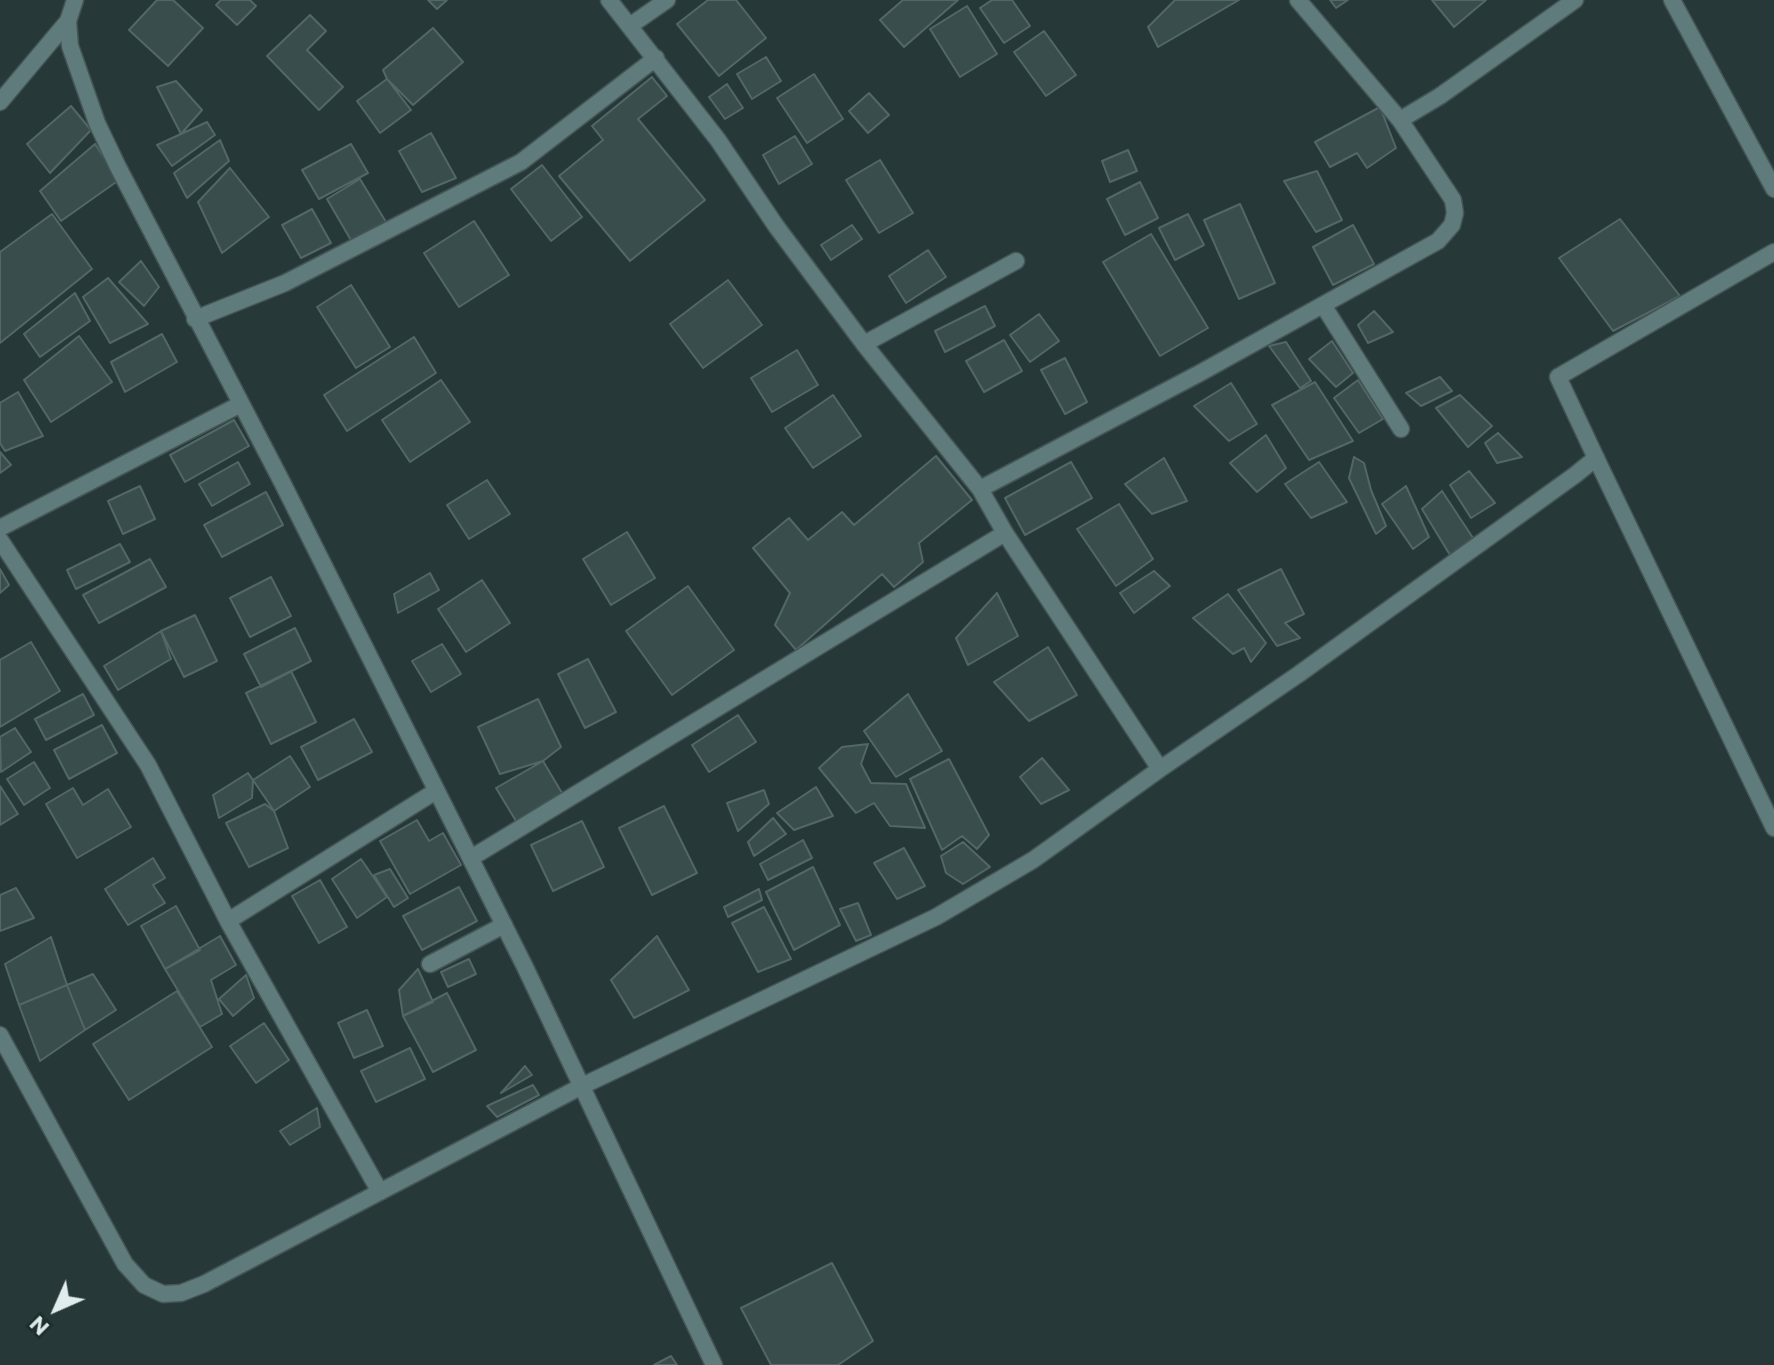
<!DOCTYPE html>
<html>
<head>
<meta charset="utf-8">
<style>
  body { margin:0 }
  #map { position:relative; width:1774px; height:1365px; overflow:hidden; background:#263838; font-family:Commissioner,sans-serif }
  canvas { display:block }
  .north { position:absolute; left:16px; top:1269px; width:80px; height:80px; -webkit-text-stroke:6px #1c2e2e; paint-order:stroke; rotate:225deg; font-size:22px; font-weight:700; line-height:32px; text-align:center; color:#e1ecec }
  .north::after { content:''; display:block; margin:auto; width:28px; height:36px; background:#e1ecec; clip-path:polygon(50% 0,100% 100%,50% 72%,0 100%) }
</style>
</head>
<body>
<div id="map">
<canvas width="1774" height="1365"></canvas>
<div class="north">N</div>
</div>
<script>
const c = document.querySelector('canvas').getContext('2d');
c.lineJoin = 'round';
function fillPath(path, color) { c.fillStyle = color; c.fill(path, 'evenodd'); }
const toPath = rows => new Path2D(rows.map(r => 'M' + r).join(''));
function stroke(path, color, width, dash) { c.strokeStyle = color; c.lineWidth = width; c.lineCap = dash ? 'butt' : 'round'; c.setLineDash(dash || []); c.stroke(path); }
const building = toPath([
  [157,0,173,0,203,28,168,66,129,30,157,0],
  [221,0,250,0,256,6,237,25,216,5,221,0],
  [428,0,447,0,437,9,428,0],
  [708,0,736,0,766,38,719,76,677,24,708,0],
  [903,0,958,0,904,47,880,20,903,0],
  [992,0,1012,0,1030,26,1004,43,980,8,992,0],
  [1175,0,1239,0,1158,47,1148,27,1175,0],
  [1330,0,1348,0,1336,8,1330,0],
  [1432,0,1486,0,1454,27,1432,0],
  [967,6,997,54,960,77,930,29,967,6],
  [310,15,326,31,307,50,343,87,319,110,267,56,310,15],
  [433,28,463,62,413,105,387,79,383,70,433,28],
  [1044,31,1076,75,1046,96,1014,52,1044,31],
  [766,57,781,81,752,99,737,74,766,57],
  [814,74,843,119,807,143,777,98,814,74],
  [652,77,667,96,638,119,705,200,630,261,559,176,603,140,592,126,652,77],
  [387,79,411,110,380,133,357,101,387,79],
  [176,81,202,110,181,134,157,87,176,81],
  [727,84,743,108,725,119,709,97,727,84],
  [869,93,889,115,868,133,849,111,869,93],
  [71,106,91,130,50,173,27,144,71,106],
  [1380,107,1396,148,1367,168,1357,153,1330,167,1315,142,1380,107],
  [207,122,215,135,172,166,157,145,207,122],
  [431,133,456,178,422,192,399,151,431,133],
  [795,136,812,164,779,184,763,155,795,136],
  [220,140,229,161,187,198,174,173,220,140],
  [95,144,119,180,61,221,40,191,95,144],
  [351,144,368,173,319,199,302,170,351,144],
  [1128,150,1137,171,1110,182,1102,161,1128,150],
  [880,160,913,213,879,233,846,180,880,160],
  [542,165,582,217,551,241,511,189,542,165],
  [230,168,269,217,222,253,198,202,230,168],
  [1317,171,1342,220,1316,232,1284,181,1317,171],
  [360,179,386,222,352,242,327,199,360,179],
  [1140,182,1158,218,1125,235,1107,199,1140,182],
  [1240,204,1275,283,1239,299,1204,220,1240,204],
  [312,209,331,243,301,258,282,225,312,209],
  [52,214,92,269,0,343,0,252,52,214],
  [1188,214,1204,245,1175,260,1159,228,1188,214],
  [1620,219,1680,296,1613,331,1559,258,1620,219],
  [474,221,509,275,459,307,424,253,474,221],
  [852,225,862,239,831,260,821,245,852,225],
  [1353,225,1374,264,1333,285,1313,247,1353,225],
  [1151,234,1208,328,1160,356,1103,262,1151,234],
  [928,250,946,277,906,303,889,276,928,250],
  [141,261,159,287,144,306,119,282,141,261],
  [108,278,148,324,110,343,83,297,108,278],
  [728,280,762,325,703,368,670,324,728,280],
  [351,285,390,347,356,368,317,307,351,285],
  [75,293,90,321,40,357,24,334,75,293],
  [985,306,995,326,945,352,935,331,985,306],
  [1374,311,1393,332,1368,343,1358,325,1374,311],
  [1039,314,1059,341,1030,362,1010,335,1039,314],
  [162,334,177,362,125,392,111,362,162,334],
  [79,336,112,382,51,422,24,380,79,336],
  [414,337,436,373,347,431,324,395,414,337],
  [1004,340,1022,371,984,392,966,361,1004,340],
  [1332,341,1353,373,1336,387,1309,359,1332,341],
  [1286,342,1311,381,1300,388,1269,346,1286,342],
  [797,350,818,385,772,412,751,378,797,350],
  [1065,358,1087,402,1065,414,1041,370,1065,358],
  [1440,377,1452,391,1421,406,1406,393,1440,377],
  [441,380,470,422,410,462,382,420,441,380],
  [1358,380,1383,419,1359,433,1334,398,1358,380],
  [1315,382,1353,441,1309,460,1272,405,1315,382],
  [1231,383,1257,424,1229,441,1194,406,1231,383],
  [18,392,43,436,5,451,0,443,0,403,18,392],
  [833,395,861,436,813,468,785,428,833,395],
  [1460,395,1492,426,1468,447,1436,408,1460,395],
  [234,420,249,446,185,482,170,455,234,420],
  [1498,433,1522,457,1497,463,1485,443,1498,433],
  [1266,435,1286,468,1257,492,1230,463,1266,435],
  [0,452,11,465,0,473,0,452],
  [936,456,972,500,919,543,923,562,894,587,882,574,796,650,775,625,790,593,753,548,789,518,808,540,842,512,854,525,936,456],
  [1354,457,1364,463,1371,490,1386,526,1376,534,1349,478,1354,457],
  [1164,458,1187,501,1152,514,1125,484,1164,458],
  [238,462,250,484,212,506,199,484,238,462],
  [1071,462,1092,498,1025,535,1005,498,1071,462],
  [1319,462,1347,502,1311,518,1285,484,1319,462],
  [1469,471,1495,503,1471,518,1450,485,1469,471],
  [487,480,510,514,469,539,447,505,487,480],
  [140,486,155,519,123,534,108,501,140,486],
  [1406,486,1429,537,1413,549,1382,504,1406,486],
  [1442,491,1473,538,1450,555,1422,509,1442,491],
  [266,492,283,525,222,557,204,525,266,492],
  [1119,504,1153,559,1116,586,1077,529,1119,504],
  [627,532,655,578,611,605,583,559,627,532],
  [120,544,130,562,76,589,67,570,120,544],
  [150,559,166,587,99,623,83,595,150,559],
  [0,569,9,585,0,593,0,569],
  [1281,569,1304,614,1285,623,1300,638,1277,646,1238,590,1281,569],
  [1154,571,1170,586,1134,613,1120,593,1154,571],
  [430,573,439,590,398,613,394,594,430,573],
  [271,577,291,616,250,637,230,598,271,577],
  [482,580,510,623,466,652,438,609,482,580],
  [688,586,734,650,672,695,626,631,688,586],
  [997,593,1018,636,968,665,956,638,997,593],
  [1228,594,1266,643,1251,662,1244,648,1233,654,1193,618,1228,594],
  [195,615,217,661,184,677,161,631,195,615],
  [295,628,311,661,261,687,244,654,295,628],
  [161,631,171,659,118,690,104,666,161,631],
  [31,642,60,691,0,727,0,660,31,642],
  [442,644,461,674,431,692,412,661,442,644],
  [1048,647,1077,695,1029,721,994,682,1048,647],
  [588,659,616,712,585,728,558,674,588,659],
  [291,671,316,722,271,744,246,693,291,671],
  [83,694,94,715,46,740,35,719,83,694],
  [908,694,942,751,896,777,864,731,908,694],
  [538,699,561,747,543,761,500,774,478,727,538,699],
  [738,715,756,742,709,772,692,745,738,715],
  [354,719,372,752,318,780,301,747,354,719],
  [102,725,117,753,69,779,54,750,102,725],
  [15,728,31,752,1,772,0,737,15,728],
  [868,744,861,764,871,783,906,784,925,828,890,826,874,803,856,813,819,768,842,747,868,744],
  [290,756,310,787,274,811,253,780,290,756],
  [1042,758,1069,790,1041,804,1020,777,1042,758],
  [949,759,989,835,977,849,962,836,942,850,910,779,949,759],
  [543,761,562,793,516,821,496,788,543,761],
  [34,762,50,788,24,805,7,779,34,762],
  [248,773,253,780,252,798,219,818,213,795,248,773],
  [0,786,18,814,0,825,0,786],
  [816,787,833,816,794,830,777,813,816,787],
  [73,788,83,805,108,789,131,827,77,858,46,804,73,788],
  [764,790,769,804,738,831,727,803,764,790],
  [265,804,274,811,288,848,249,867,226,823,265,804],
  [664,806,697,873,652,895,619,828,664,806],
  [773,818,786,834,754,856,748,842,773,818],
  [417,820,429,841,443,833,461,865,410,894,380,841,417,820],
  [582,821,604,867,553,891,531,845,582,821],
  [803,840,812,858,768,880,760,864,803,840],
  [963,842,990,867,963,884,946,873,941,856,963,842],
  [904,848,925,886,897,899,874,863,904,848],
  [153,858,165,878,153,885,165,903,128,925,105,889,153,858],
  [361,859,387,897,357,918,332,879,361,859],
  [813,867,840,925,794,950,766,892,813,867],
  [390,869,408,898,394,907,374,875,390,869],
  [320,880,347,927,319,943,292,896,320,880],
  [459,887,477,921,422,950,403,916,459,887],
  [16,888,34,918,0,931,0,895,16,888],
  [759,889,762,900,728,917,724,907,759,889],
  [858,903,871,935,856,941,840,909,858,903],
  [176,906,200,950,165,969,141,926,176,906],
  [764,907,791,959,758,972,732,923,764,907],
  [220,936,236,965,211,980,222,1014,200,1027,165,969,220,936],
  [657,936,689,990,634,1018,611,980,657,936],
  [51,937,67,985,19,1005,5,964,51,937],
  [469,959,476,974,448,987,441,972,469,959],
  [418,969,433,1002,403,1016,399,990,418,969],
  [93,974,116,1010,85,1030,67,985,93,974],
  [246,975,254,998,233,1016,219,999,246,975],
  [67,985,85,1030,40,1061,19,1005,67,985],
  [177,991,212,1047,129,1100,93,1044,177,991],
  [447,993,476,1050,433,1072,403,1016,447,993],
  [367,1010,383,1046,354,1058,338,1023,367,1010],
  [264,1023,289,1060,256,1083,230,1046,264,1023],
  [410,1048,425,1079,376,1102,361,1071,410,1048],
  [525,1066,532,1075,501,1093,525,1066],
  [533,1085,539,1095,497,1117,487,1106,533,1085],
  [317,1108,320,1127,290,1145,280,1131,317,1108],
  [832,1263,873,1341,838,1365,771,1365,741,1308,832,1263],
  [671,1356,677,1365,654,1365,671,1356]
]);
fillPath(building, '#3a4d4d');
stroke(building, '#536767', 2);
const service = toPath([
  [1596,458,1774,828],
  [0,528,241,404]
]);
const minor = toPath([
  [609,0,718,140,776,226,864,344,980,489,1005,533,1160,769],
  [1672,0,1774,189],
  [631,25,667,0],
  [0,102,68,21],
  [1400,120,1440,96,1575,0],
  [1323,305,1401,429],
  [195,319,285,283,521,162,656,58],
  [864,344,1016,261],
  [980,489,1200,373,1438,241,1452,225,1455,213,1453,200,1400,120,1298,0],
  [0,540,148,765,228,921,380,1192],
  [471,858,1005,533],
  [228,921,436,791],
  [430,964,504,925],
  [0,1035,125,1264,144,1285,163,1294,181,1293,204,1284,582,1086,936,917,1033,860,1160,769,1299,674,1575,475,1596,458,1558,377,1774,252]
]);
const tertiary = toPath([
  [75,0,68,21,70,46,97,123,118,167,282,482,525,967,714,1365]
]);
stroke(service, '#455', 19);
stroke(minor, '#455', 19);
stroke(tertiary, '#455', 19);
stroke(service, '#5f7b7b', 16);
stroke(minor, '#5f7b7b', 16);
stroke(tertiary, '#5f7b7b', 16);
</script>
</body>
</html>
